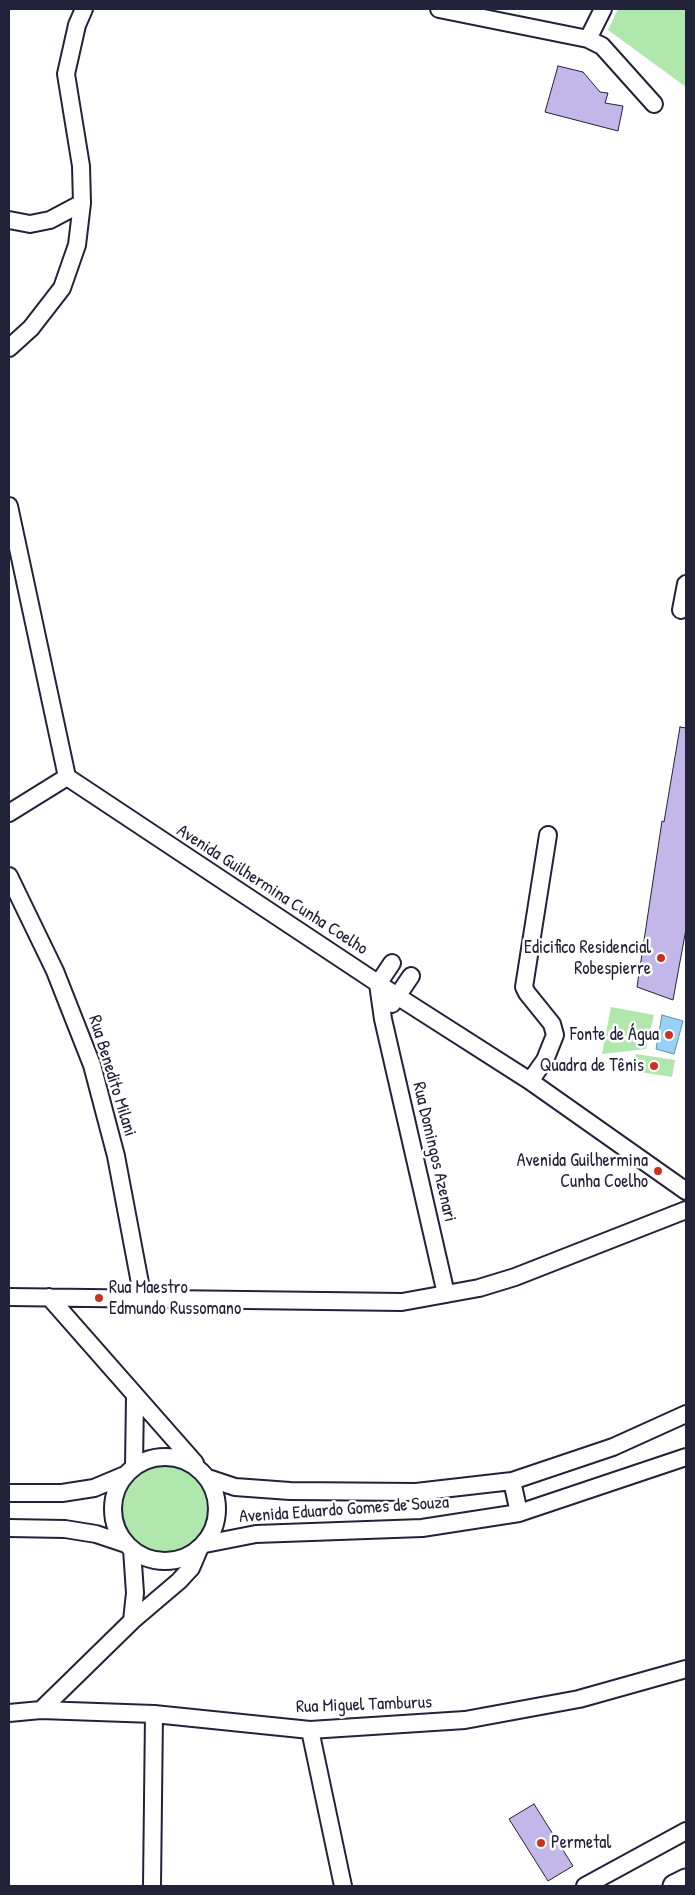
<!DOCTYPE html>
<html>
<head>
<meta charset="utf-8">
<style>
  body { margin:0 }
  #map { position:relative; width:695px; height:1895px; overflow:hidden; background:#fff; font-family:"Patrick Hand",sans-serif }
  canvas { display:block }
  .frame { position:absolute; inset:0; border:10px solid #22223b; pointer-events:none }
</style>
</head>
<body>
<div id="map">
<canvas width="695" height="1895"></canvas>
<div class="frame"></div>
</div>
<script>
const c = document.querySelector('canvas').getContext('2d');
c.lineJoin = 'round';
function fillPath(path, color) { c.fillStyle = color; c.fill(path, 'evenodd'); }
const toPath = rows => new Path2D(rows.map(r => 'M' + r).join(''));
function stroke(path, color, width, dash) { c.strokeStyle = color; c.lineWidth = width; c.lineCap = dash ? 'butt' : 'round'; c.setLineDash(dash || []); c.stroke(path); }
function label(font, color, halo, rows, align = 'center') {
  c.font = font + ' "Patrick Hand",sans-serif'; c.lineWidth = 5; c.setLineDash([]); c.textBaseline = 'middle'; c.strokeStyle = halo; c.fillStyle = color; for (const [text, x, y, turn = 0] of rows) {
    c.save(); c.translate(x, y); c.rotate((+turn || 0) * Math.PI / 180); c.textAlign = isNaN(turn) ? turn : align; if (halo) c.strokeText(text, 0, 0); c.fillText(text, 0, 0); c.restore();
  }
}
fillPath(toPath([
  [618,9,686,9,686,87,608,30],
  [611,1007,654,1015,646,1049,602,1054],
  [636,1054,675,1060,672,1077,633,1071],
  '122 1510a44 44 0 1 1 88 0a44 44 0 1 1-88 0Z'
]), '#afe7ac');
const water = toPath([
  [662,1015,683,1021,674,1054,656,1049,662,1015]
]);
fillPath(water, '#96d1f6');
stroke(water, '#688bab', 1);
const building = toPath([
  [558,66,583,72,600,92,608,93,605,103,623,106,618,131,545,112,558,66],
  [680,727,686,728,686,929,673,1000,637,987,662,821,664,822,680,727],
  [534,1804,573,1866,548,1881,509,1819,534,1804]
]);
fillPath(building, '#c3b6e8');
stroke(building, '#22223b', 1);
const minor = toPath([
  [439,9,588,39,602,46,654,104],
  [588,39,603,9],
  [9,220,30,224,50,220,82,203],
  [9,348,31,328,62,288,77,245,82,203,81,166,66,74,77,25,84,9],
  [9,506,67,777,397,996,530,1081,686,1191],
  [681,610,686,584],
  [9,813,67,777],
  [9,876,55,971,92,1065,116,1156,143,1299],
  [392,963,378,984,383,1019,446,1294],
  [392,1004,411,976],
  [530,1081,545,1060,555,1035,552,1024,527,993,524,987,548,835],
  [9,1297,402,1302,479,1288,515,1277,686,1210],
  [49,1297,195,1463],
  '113 1509a52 52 0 1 1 104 0a52 52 0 1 1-104 0Z',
  [134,1467,135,1396],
  [208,1478,235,1487,290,1491,416,1492,512,1481,613,1447,686,1414],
  [512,1481,519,1513],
  [9,1493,62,1493,94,1488,125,1475],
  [9,1528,65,1529,96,1534,126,1544],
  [205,1544,256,1534,422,1528,519,1513,686,1457],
  [132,1549,135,1593,132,1621],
  [41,1710,132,1621,179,1581,191,1568,200,1547],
  [9,1713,41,1710,154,1714,310,1730,465,1720,579,1699,686,1669],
  [310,1730,343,1886],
  [152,1886,154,1714],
  [585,1886,686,1831]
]);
const major = toPath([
  [674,1886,686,1880]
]);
stroke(minor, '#22223b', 20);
stroke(major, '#22223b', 25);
stroke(minor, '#fff', 16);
stroke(major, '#fff', 21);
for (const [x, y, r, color] of [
  [661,958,5,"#c8321e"],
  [669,1035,5,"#c8321e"],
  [654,1066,5,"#c8321e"],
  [658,1171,5,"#c8321e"],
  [99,1298,5,"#c8321e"],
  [541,1843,5,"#c8321e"]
]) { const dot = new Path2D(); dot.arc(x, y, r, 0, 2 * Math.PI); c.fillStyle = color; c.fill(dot); stroke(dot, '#fff', 2); }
label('18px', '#22223b', '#fff', [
  ["Avenida Guilhermina Cunha Coelho",272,890,33],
  ["Rua Benedito Milani",112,1076,73],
  ["Rua Domingos Azenari",434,1152,77],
  ["Avenida Eduardo Gomes de Souza",344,1510,-4],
  ["Rua Miguel Tamburus",364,1705,-2]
]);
label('18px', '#22223b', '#fff', [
  ["Edicifico Residencial",651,948],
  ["Robespierre",651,969],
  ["Fonte de Água",659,1035],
  ["Quadra de Tênis",644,1066],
  ["Avenida Guilhermina",648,1161],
  ["Cunha Coelho",648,1182],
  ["Rua Maestro",109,1288,"left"],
  ["Edmundo Russomano",109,1309,"left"],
  ["Permetal",551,1843,"left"]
], 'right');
</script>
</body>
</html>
